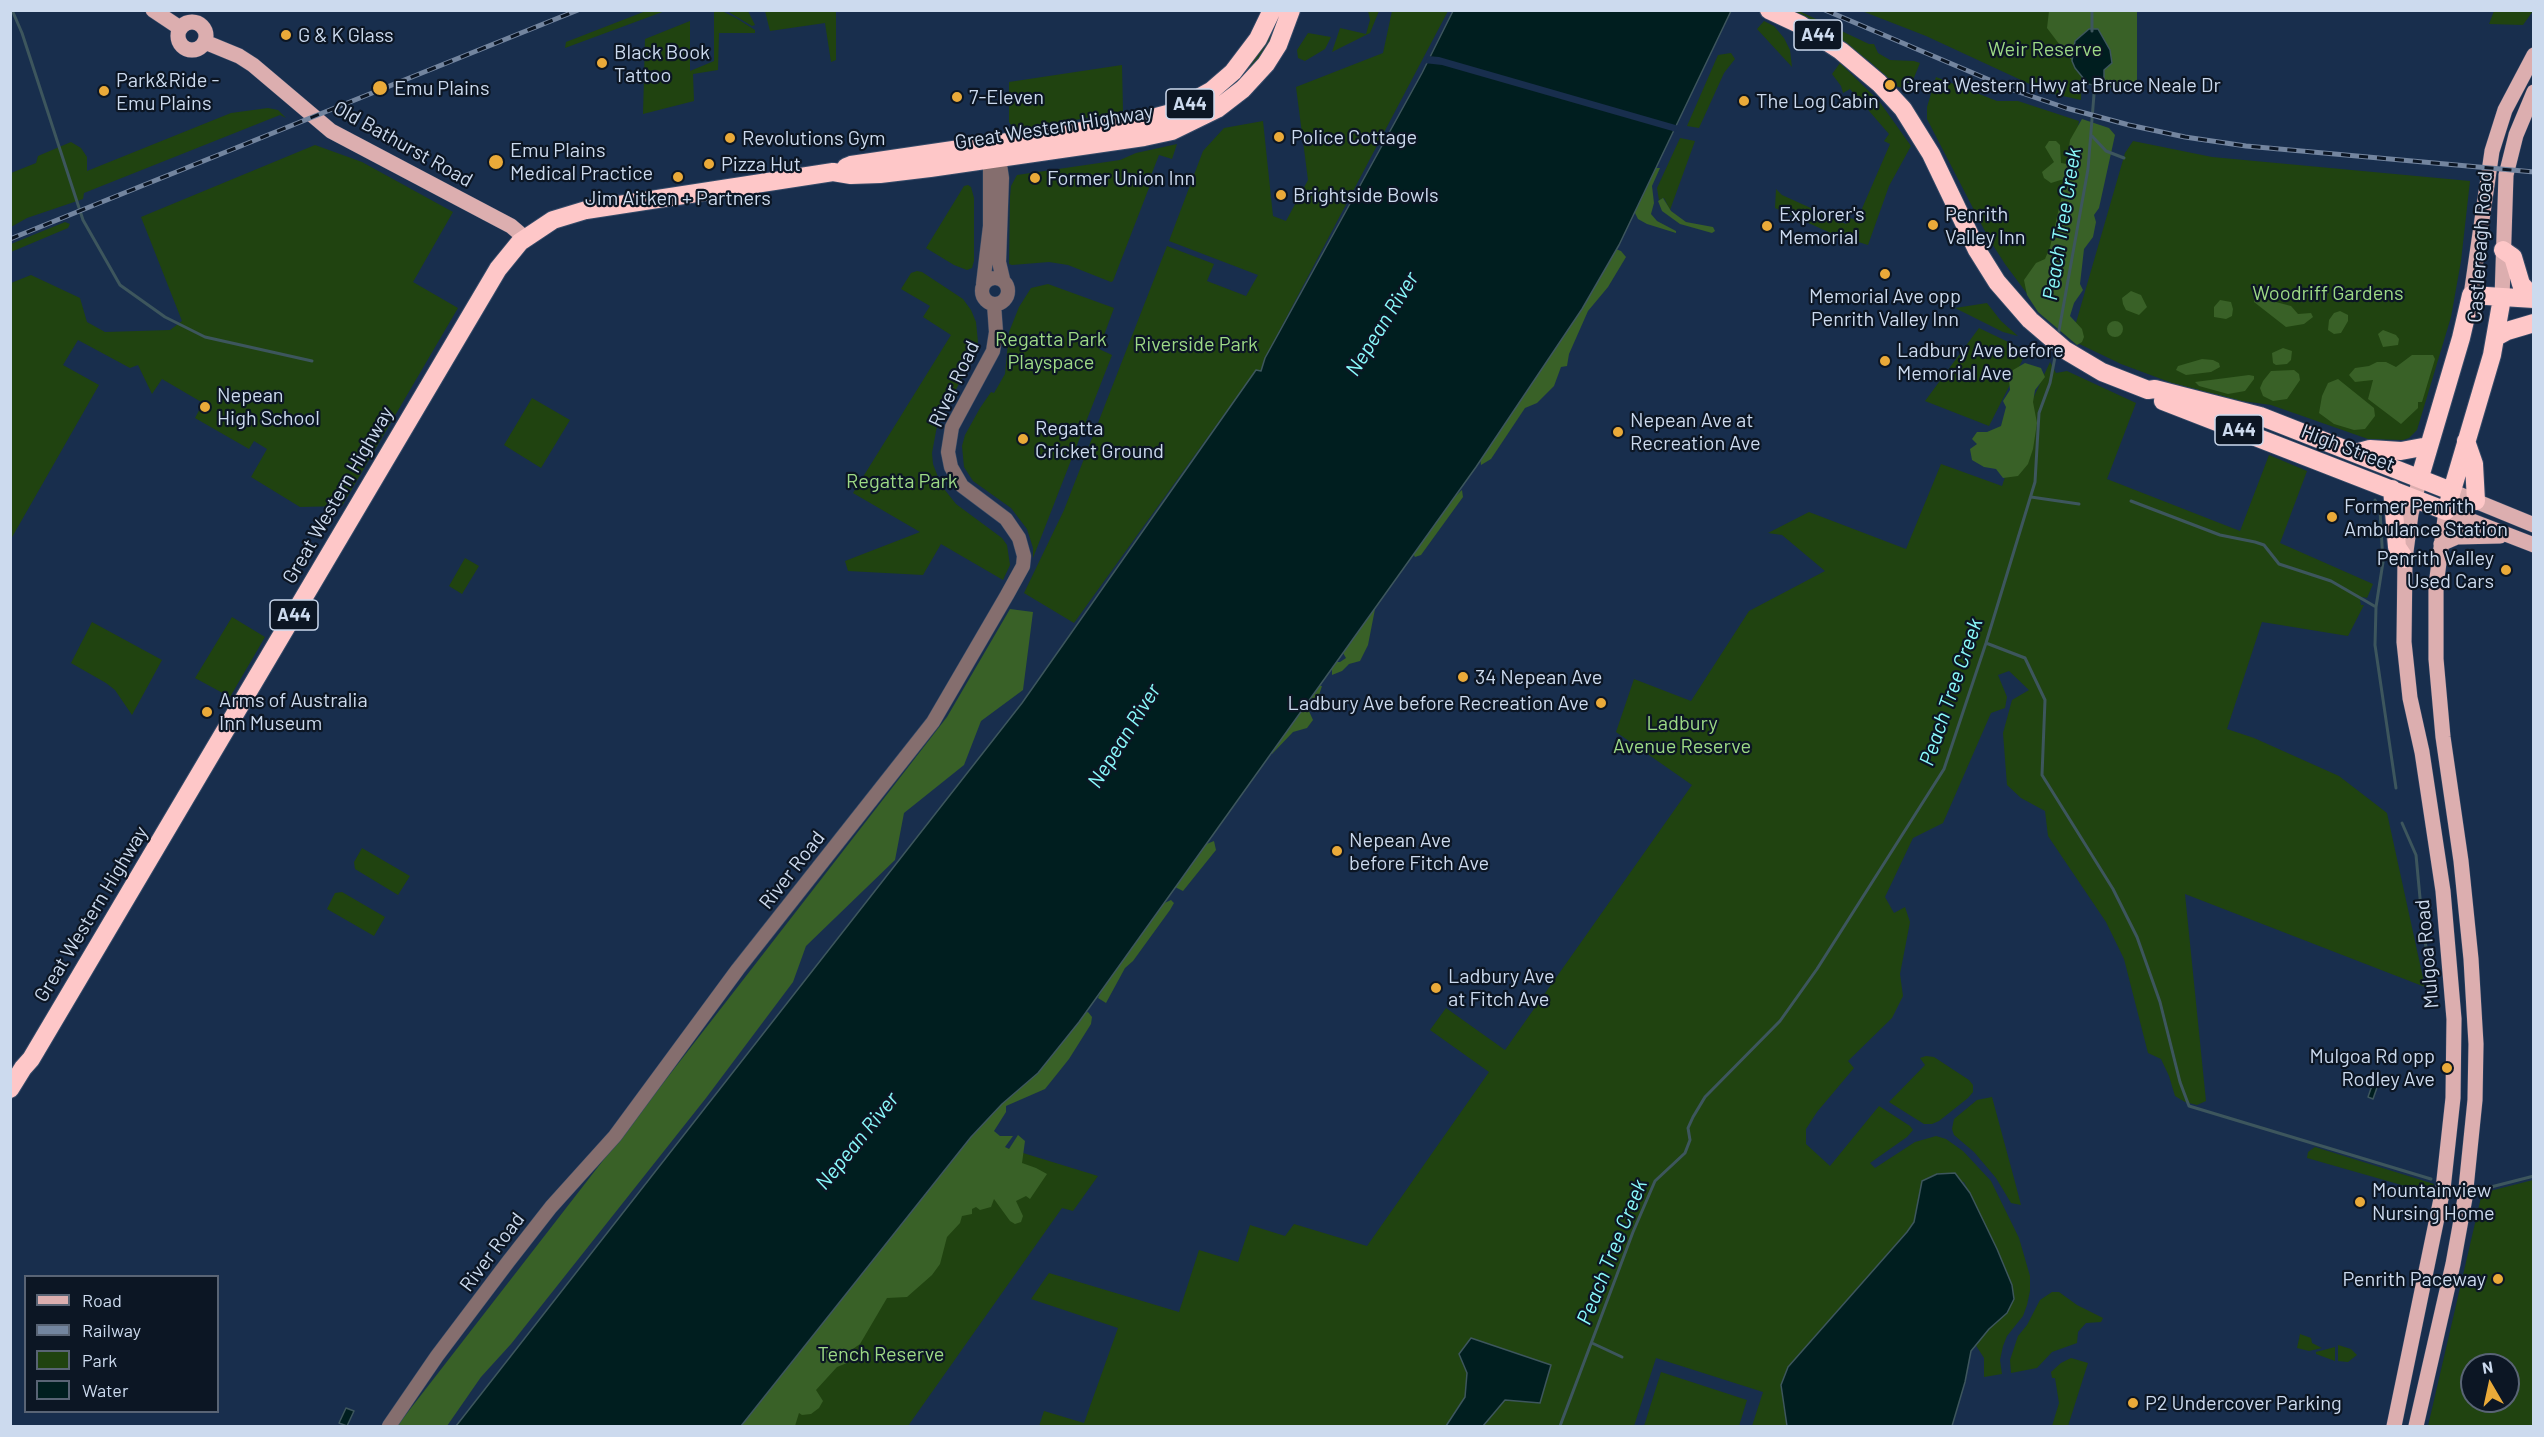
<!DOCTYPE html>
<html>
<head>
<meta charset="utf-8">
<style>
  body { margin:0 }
  #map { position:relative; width:2544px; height:1437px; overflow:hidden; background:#182e4d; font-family:Barlow,sans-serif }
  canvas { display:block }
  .frame { position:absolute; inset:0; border:12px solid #ccdaee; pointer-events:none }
  .legend { position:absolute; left:24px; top:1275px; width:195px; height:138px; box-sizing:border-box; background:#0c1624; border:2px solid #596475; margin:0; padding:8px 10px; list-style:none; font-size:18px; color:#ccdaee }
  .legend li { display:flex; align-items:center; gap:12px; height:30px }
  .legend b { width:30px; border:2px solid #596475 }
  .north { position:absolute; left:2460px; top:1353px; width:60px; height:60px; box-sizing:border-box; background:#0c1624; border:2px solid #596475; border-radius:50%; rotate:351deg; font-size:16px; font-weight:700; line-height:24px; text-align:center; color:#ccdaee }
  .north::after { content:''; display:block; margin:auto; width:21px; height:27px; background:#eaaa39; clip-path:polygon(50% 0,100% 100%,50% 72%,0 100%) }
</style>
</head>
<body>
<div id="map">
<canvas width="2544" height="1437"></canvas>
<div class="frame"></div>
<ul class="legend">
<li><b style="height:8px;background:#dcaeaf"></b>Road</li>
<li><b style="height:8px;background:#73859f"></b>Railway</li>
<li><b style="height:16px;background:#204310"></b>Park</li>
<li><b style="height:16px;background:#001e1f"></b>Water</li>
</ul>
<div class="north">N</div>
</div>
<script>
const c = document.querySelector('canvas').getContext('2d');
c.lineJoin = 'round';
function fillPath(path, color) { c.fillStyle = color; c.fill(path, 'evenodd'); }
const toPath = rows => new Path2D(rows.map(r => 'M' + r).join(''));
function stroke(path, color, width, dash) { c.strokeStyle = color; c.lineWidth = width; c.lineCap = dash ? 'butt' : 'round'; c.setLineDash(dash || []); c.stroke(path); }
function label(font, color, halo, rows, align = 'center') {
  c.font = font + ' Barlow,sans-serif'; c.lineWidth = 4.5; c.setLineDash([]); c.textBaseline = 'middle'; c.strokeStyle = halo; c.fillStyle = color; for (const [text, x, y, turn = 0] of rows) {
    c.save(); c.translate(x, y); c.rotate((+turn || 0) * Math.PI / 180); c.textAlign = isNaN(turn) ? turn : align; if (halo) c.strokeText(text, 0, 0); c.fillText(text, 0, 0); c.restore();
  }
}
fillPath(toPath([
  [646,11,665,11,565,48,566,42],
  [714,11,722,11,736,18,755,30,755,33,719,33,718,70,693,74,694,101,643,114,645,39,690,21,690,71,714,61],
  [727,11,748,11,755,25,752,26],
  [765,11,836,11,836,60,831,62,825,23,770,31],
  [1279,11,1286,11,1273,45,1228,97,1222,89],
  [1368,11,1379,11,1370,33,1332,52,1340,28,1366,34,1370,20],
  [1392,11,1448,11,1265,358,1261,371,1256,370,1074,623,1024,593,1064,510,1167,246,1214,264,1207,281,1246,296,1258,275,1169,241,1203,151,1224,128,1263,121,1273,216,1286,221,1308,180,1296,87,1383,53],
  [1799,11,1869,44,1874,44,1878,53,1890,60,1914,61,1920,63,1913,80,1907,84,1906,88,1898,87,1868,60,1793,12],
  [1862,11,2084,11,2081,100,2049,93,1926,36],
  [2494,11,2494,10,2533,11,2523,25,2489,24],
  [1764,21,1774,26,1784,38,1790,50,1792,67,1757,29],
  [1308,33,1331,37,1325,49,1305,61,1298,58,1297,50],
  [1731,53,1735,59,1724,73,1699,128,1687,126,1718,55],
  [1840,63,1879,101,1911,146,1889,186,1868,245,1833,234,1775,208,1776,189,1782,195,1846,224,1850,218,1857,220,1890,144,1884,141,1889,134,1850,89,1843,93,1841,86,1832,74],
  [1122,65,1123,112,1014,130,1009,122,1009,82],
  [1936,77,1997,101,2018,101,2079,121,2047,308,2028,295,2005,264,1989,239,1927,119,1927,107],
  [268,108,278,110,286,118,280,115,84,193,83,199,27,218,11,227,11,173,36,163,38,156,71,142,81,148,87,157,87,171,231,113],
  [1680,138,1695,141,1670,210,1664,198,1659,200,1657,188],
  [2133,141,2212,157,2470,181,2461,261,2451,317,2417,430,2409,438,2403,440,2368,439,2271,405,2242,401,2172,383,2121,364,2071,340,2125,153],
  [1177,144,1172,159,1159,155,1150,178,1152,180,1113,281,1111,282,1068,265,1049,262,1012,265,1009,264,1010,197,1011,186,1017,175,1120,160,1136,153],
  [315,145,362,162,453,212,413,282,458,308,342,506,300,507,251,477,267,449,254,441,249,449,195,418,203,403,162,379,152,394,138,365,130,368,78,340,63,365,99,385,11,539,11,283,31,275,80,298,87,322,105,332,170,330,182,321,141,217],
  [968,185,971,187,974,198,974,261,972,268,967,270,954,265,926,248,964,186],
  [65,222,70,224,68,228,11,252,11,244],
  [917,271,922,272,963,299,971,310,976,322,978,342,975,353,937,426,932,453,933,464,941,485,956,504,1002,538,1007,545,1010,565,1003,580,941,544,923,575,848,571,845,561,920,532,853,493,951,335,923,317,930,306,901,289,911,273],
  [1048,284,1114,308,1099,349,1112,355,1033,558,1033,548,1027,529,1011,508,973,481,964,467,962,446,965,435,980,408,991,392,994,393,1005,374,1009,332,1019,307,1031,288],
  [1987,303,2001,321,2018,336,2003,332,1955,308],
  [1979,328,2027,351,1989,426,1925,401],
  [2050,362,2056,373,2067,371,2136,403,2107,479,2240,531,2269,455,2307,471,2280,543,2373,584,2367,598,2363,597,2360,600,2361,605,2364,605,2348,636,2262,622,2227,729,2254,738,2339,776,2387,813,2425,987,2185,894,2206,1101,2197,1105,2185,1102,2175,1096,2169,1076,2161,1059,2148,1053,2124,959,2106,922,2048,836,2045,811,2021,798,2007,785,2003,733,2012,700,2029,690,2009,671,1998,675,2007,697,2005,708,1991,713,1943,823,1913,838,1885,897,1894,913,1905,907,1910,922,1900,974,1903,996,1892,1018,1848,1061,1854,1068,1817,1112,1806,1129,1806,1144,1830,1166,1879,1106,1910,1126,1913,1130,1907,1137,1870,1163,1875,1168,1915,1142,1936,1136,1946,1139,1963,1151,1991,1181,2019,1238,2030,1276,2030,1291,2027,1305,2023,1316,2007,1336,2003,1346,2000,1360,2002,1374,1984,1377,1984,1358,1975,1344,1989,1329,1979,1212,1964,1182,1922,1181,1914,1222,1907,1232,1788,1367,1781,1385,1787,1426,1752,1426,1763,1392,1656,1358,1634,1426,1483,1426,1505,1400,1459,1354,1467,1373,1466,1397,1446,1426,1039,1426,1044,1411,1084,1423,1118,1328,1031,1299,1049,1273,1179,1312,1199,1250,1238,1262,1250,1225,1285,1236,1294,1224,1367,1246,1489,1072,1430,1030,1446,1008,1505,1050,1692,785,1616,732,1634,679,1691,701,1749,611,1825,571,1782,535,1768,533,1809,512,1906,549,1941,464,2002,486,2026,414],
  [532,398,570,420,541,468,504,445],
  [465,558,479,566,462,594,449,586],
  [232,617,265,637,230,697,195,678],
  [92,622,162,660,132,715,115,690,106,683,71,663],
  [362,848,410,876,398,895,355,869,354,862],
  [342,892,385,917,374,936,327,909,335,893],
  [1926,1056,1934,1057,1969,1080,1973,1085,1973,1092,1968,1098,1939,1121,1932,1124,1924,1124,1889,1102,1925,1065,1920,1058],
  [1992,1097,2015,1182,2021,1205,2011,1203,1996,1178,1974,1152,1954,1135,1952,1129,1954,1119,1977,1100],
  [971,1137,1098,1176,1073,1211,1062,1208,908,1426,741,1426],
  [2315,1147,2434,1184,2433,1194,2307,1158,2308,1152],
  [2533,1180,2533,1426,2428,1426,2482,1193],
  [2472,1365,2508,1365,2508,1401,2472,1401],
  [2052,1292,2059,1292,2077,1305,2103,1318,2101,1322,2086,1323,2078,1332,2077,1343,2052,1352,2037,1368,2011,1373,2010,1360,2018,1336,2027,1325,2040,1300],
  [2300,1334,2311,1338,2312,1343,2322,1348,2309,1351,2297,1348],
  [2338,1345,2351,1349,2357,1355,2348,1362,2338,1361],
  [2335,1347,2335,1361,2316,1354,2316,1352],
  [2071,1358,2088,1363,2068,1426,2052,1426,2059,1403,2055,1378,2052,1378,2051,1372,2061,1363],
  [1661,1372,1747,1400,1739,1426,1644,1426]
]), '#204310');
fillPath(toPath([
  [2049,11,2137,11,2137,82,2124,82,2115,91,2104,82,2103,40,2098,29,2075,41,2072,61,2047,28],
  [2082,119,2109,128,2115,135,2099,208,2094,215,2096,222,2093,237,2084,249,2080,284,2083,290,2074,303,2070,316,2082,329,2084,337,2082,342,2077,345,2038,312,2027,295,2024,280,2036,263,2045,259,2050,247,2063,191,2064,179,2051,183,2044,178,2042,172,2054,162,2045,147,2049,141,2056,141,2060,145,2061,163,2067,164,2070,140],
  [1656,168,1660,168,1652,186,1654,203,1651,214,1657,221,1676,231,1676,233,1647,224,1638,219,1634,211],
  [1663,198,1671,211,1686,222,1713,227,1715,231,1712,233,1680,224,1662,211,1658,201],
  [1613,248,1621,251,1626,257,1608,287,1588,311,1569,354,1567,366,1561,367,1554,386,1537,403,1525,408,1491,459,1481,465,1480,456],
  [2131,291,2141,295,2147,307,2139,315,2126,310,2123,304,2122,298],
  [2257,297,2291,306,2298,314,2311,313,2313,317,2304,324,2286,327,2254,302,2254,298],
  [2220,300,2231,302,2233,309,2232,316,2226,319,2214,317,2214,307],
  [2340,311,2348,315,2348,321,2341,333,2334,334,2328,330,2329,320,2334,313],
  '2107 329a8 8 0 1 1 16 0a8 8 0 1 1-16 0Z',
  [2383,330,2396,335,2399,339,2398,345,2383,347,2378,334],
  [2283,348,2292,351,2291,360,2287,364,2276,365,2273,363,2272,353],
  [2412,355,2433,355,2435,359,2422,402,2418,402,2418,408,2401,424,2368,399,2373,380,2355,382,2349,375,2355,368,2369,366,2377,362,2386,362,2396,367],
  [2202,359,2213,360,2219,363,2220,367,2211,372,2186,375,2176,370,2178,366],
  [2025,363,2041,368,2045,377,2035,390,2033,402,2037,423,2033,449,2028,464,2018,476,2003,478,1996,469,1984,467,1972,460,1970,449,1977,444,1972,439,1977,432,1987,432,2001,426,2006,407,2003,401,2010,390,2009,380,2013,370],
  [2294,370,2299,374,2300,380,2287,399,2273,401,2263,396,2260,388,2263,381,2271,371],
  [2249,375,2254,376,2254,379,2245,391,2228,394,2199,386,2195,382],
  [2338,379,2374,408,2375,416,2365,429,2354,430,2334,424,2319,413,2322,396,2328,383],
  [1462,490,1463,497,1421,555,1415,557,1412,552,1447,504],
  [1010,609,1033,612,1023,690,981,721,964,765,904,813,895,860,806,946,793,982,706,1098,511,1344,481,1377,447,1426,397,1426,947,717],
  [1375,609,1368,645,1360,661,1349,664,1342,671,1332,675,1332,662,1340,662,1346,658,1343,653,1368,610],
  [1314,686,1322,686,1319,695,1308,709,1313,720,1307,728,1293,732,1272,754,1268,752],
  [1214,841,1216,850,1183,891,1171,885,1204,845],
  [1171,900,1174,903,1170,910,1133,961,1125,968,1106,1003,1098,998,1105,983,1158,906],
  [1088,1012,1092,1017,1091,1024,1069,1059,1045,1089,1006,1106,1006,1112,994,1131,1000,1136,1013,1136,1005,1147,1009,1149,1018,1135,1025,1141,1022,1163,1036,1168,1047,1174,1030,1199,1026,1196,1016,1201,1023,1216,1021,1222,1015,1224,1010,1221,994,1199,991,1207,980,1210,976,1207,972,1209,972,1214,962,1216,960,1223,947,1237,940,1264,932,1275,907,1297,887,1298,860,1344,850,1351,847,1363,837,1367,816,1390,823,1401,819,1408,811,1414,802,1415,799,1413,795,1426,741,1426,971,1137,1080,1014]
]), '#396127');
const water = toPath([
  [1453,11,1731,11,1619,245,1582,309,1476,467,1079,1022,1038,1073,1002,1104,971,1137,741,1426,456,1426,1022,703,1256,370,1261,371,1265,358,1422,73,1453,11],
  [2089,29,2098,29,2110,50,2112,63,2104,70,2104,82,2098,86,2088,84,2075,68,2072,61,2075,41,2089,29],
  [2375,1077,2380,1079,2373,1099,2368,1097,2375,1077],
  [1955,1173,1970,1193,1997,1249,2012,1285,2014,1299,2007,1313,1989,1329,1971,1351,1965,1382,1952,1426,1787,1426,1781,1385,1788,1367,1907,1232,1914,1222,1922,1181,1937,1174,1955,1173],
  [1471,1338,1551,1365,1540,1403,1505,1400,1483,1426,1446,1426,1465,1397,1467,1373,1459,1354,1471,1338],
  [346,1408,354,1411,347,1426,339,1423,346,1408]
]);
fillPath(water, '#001e1f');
stroke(water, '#3d565d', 1.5);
fillPath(toPath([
  [1428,56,1439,57,1679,126,1676,132,1442,65,1424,63]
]), '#182e4d');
stroke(toPath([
  [12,10,22,33,83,220,120,285,165,317,205,337,312,361],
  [2092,10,2092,31],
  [2092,136,2106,151,2124,158],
  [2058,336,2088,169,2095,82],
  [2031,497,2079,504],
  [2375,500,2380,511,2383,562,2376,607],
  [2131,501,2220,535,2255,542,2264,545,2279,564,2331,581,2376,607,2375,645,2396,788],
  [1986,643,2025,658,2045,700,2042,775,2113,889,2137,937,2160,1002,2180,1082,2189,1106,2431,1179],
  [2402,823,2416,855,2423,930,2428,958,2435,971],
  [2483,1189,2534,1176],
  [1592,1343,1622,1357],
  [1560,1426,1633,1232,1655,1181,1685,1153,1690,1140,1688,1128,1693,1117,1705,1097,1780,1021,1817,969,1944,769,1986,643,2035,482,2039,413,2050,383,2056,352]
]), '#3d565d', 3);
const minor = toPath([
  [998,151,1002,178,999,262,1003,279],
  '982 291a13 13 0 1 1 26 0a13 13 0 1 1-26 0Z',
  [983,284,990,226,990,169,994,151],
  [389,1426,437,1356,508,1262,551,1207,615,1136,738,969,933,722,1007,595,1023,566,1024,556,1019,538,1006,519,962,486,951,467,948,452,952,427,993,351,996,332,994,304]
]);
const major = toPath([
  [153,10,180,28],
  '178 36a14 14 0 1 1 28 0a14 14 0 1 1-28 0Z',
  [205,42,239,56,253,65,331,131,511,226,525,238],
  [2471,295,2492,151,2505,110,2534,55],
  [2502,298,2506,175,2516,135,2534,92],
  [2451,491,2534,525],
  [2441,544,2457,537,2500,536],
  [2394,1426,2443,1189,2453,1098,2454,1019,2443,891,2422,752,2410,698,2404,642,2405,559,2411,514,2420,477],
  [2416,1426,2453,1264,2465,1198,2475,1100,2476,1044,2471,959,2461,861,2443,737,2436,659,2436,585,2446,511,2534,545]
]);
const highway = toPath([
  [1769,10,1801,25,1841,51,1879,83,1903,109,1931,154,1977,250,1997,282,2030,320,2065,350,2102,372,2148,390,2155,389,2260,416,2451,491],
  [846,167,851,165,1130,124,1171,113,1211,91,1233,72,1258,39,1272,10],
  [2503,250,2513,257,2521,284,2534,298],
  [2496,337,2507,331,2534,323],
  [2163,401,2446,511,2492,355,2502,298],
  [2466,441,2474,464,2476,501],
  [2359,452,2370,449,2401,451,2428,446],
  [2420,477,2461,338,2471,295,2534,299],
  [2392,489,2397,547,2405,559],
  [10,1089,23,1068,31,1059,498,269,520,242,553,220,586,210,833,172,851,175,880,174,930,168,1144,137,1172,131,1217,109,1243,89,1266,64,1278,45,1291,10]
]);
stroke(minor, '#354a67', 15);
stroke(major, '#354a67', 16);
stroke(highway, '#354a67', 20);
stroke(minor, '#856e6e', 14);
stroke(major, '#dcaeaf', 15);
stroke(highway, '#fec7c8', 18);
const rail = toPath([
  [1825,10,2013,90,2066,108,2129,125,2185,137,2246,146,2534,172],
  [10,239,578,10]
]);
stroke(rail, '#73859f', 5);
stroke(rail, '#0c1624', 3, [9]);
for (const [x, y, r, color] of [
  [286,35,6,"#eaaa39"],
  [602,63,6,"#eaaa39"],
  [1890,85,6,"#eaaa39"],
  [380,88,8,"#eaaa39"],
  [104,91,6,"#eaaa39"],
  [957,97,6,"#eaaa39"],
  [1744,101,6,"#eaaa39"],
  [1279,137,6,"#eaaa39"],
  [730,138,6,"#eaaa39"],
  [496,162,8,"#eaaa39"],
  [709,164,6,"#eaaa39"],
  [678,177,6,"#eaaa39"],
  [1035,178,6,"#eaaa39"],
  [1281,195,6,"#eaaa39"],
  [1933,225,6,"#eaaa39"],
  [1767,226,6,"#eaaa39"],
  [1885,274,6,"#eaaa39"],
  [1885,361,6,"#eaaa39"],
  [205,407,6,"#eaaa39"],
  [1618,432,6,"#eaaa39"],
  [1023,439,6,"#eaaa39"],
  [2332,517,6,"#eaaa39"],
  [2506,570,6,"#eaaa39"],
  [1463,677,6,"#eaaa39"],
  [1601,703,6,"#eaaa39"],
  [207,712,6,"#eaaa39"],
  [1337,851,6,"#eaaa39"],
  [1436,988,6,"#eaaa39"],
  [2447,1068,6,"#eaaa39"],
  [2360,1202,6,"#eaaa39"],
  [2498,1279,6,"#eaaa39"],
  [2133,1403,6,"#eaaa39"]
]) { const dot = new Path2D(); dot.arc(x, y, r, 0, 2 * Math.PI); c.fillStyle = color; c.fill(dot); stroke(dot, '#0c1624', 2); }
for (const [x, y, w] of [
  [1818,35,48],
  [1190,104,48],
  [2239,430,48],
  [294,615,48]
]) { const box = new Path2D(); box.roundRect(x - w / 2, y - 15, w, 30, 4.5); c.fillStyle = '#0c1624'; c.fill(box); stroke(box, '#ccdaee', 1.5); }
label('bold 18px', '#ccdaee', null, [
  ["A44",1818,35],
  ["A44",1190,104],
  ["A44",2239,430],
  ["A44",294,615]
]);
label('20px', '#ccdaee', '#0c1624', [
  ["G & K Glass",298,35],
  ["Black Book",614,52],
  ["Tattoo",614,75],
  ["Park&Ride -",116,80],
  ["Emu Plains",116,103],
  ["Great Western Hwy at Bruce Neale Dr",1902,85],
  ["Emu Plains",394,88],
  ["7-Eleven",969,97],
  ["The Log Cabin",1756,101],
  ["Police Cottage",1291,137],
  ["Revolutions Gym",742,138],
  ["Emu Plains",510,150],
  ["Medical Practice",510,173],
  ["Pizza Hut",721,164],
  ["Former Union Inn",1047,178],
  ["Brightside Bowls",1293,195],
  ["Jim Aitken + Partners",678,198,"center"],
  ["Explorer's",1779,214],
  ["Memorial",1779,237],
  ["Penrith",1945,214],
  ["Valley Inn",1945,237],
  ["Memorial Ave opp",1885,296,"center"],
  ["Penrith Valley Inn",1885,319,"center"],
  ["Ladbury Ave before",1897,350],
  ["Memorial Ave",1897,373],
  ["Nepean",217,395],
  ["High School",217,418],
  ["Nepean Ave at",1630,420],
  ["Recreation Ave",1630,443],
  ["Regatta",1035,428],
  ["Cricket Ground",1035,451],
  ["Former Penrith",2344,506],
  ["Ambulance Station",2344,529],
  ["Penrith Valley",2494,558,"right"],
  ["Used Cars",2494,581,"right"],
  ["34 Nepean Ave",1475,677],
  ["Arms of Australia",219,700],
  ["Inn Museum",219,723],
  ["Ladbury Ave before Recreation Ave",1589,703,"right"],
  ["Nepean Ave",1349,840],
  ["before Fitch Ave",1349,863],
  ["Ladbury Ave",1448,976],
  ["at Fitch Ave",1448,999],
  ["Mulgoa Rd opp",2435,1056,"right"],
  ["Rodley Ave",2435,1079,"right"],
  ["Mountainview",2372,1190],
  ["Nursing Home",2372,1213],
  ["Penrith Paceway",2486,1279,"right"],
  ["P2 Undercover Parking",2145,1403]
], 'left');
label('20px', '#9dda86', '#0c1624', [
  ["Weir Reserve",2045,49],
  ["Woodriff Gardens",2328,293],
  ["Regatta Park",1051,339],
  ["Playspace",1051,362],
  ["Riverside Park",1196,344],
  ["Regatta Park",902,481],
  ["Ladbury",1682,723],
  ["Avenue Reserve",1682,746],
  ["Tench Reserve",881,1354]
]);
label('20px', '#ccdaee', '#0c1624', [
  ["Great Western Highway",1054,127,-9],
  ["Old Bathurst Road",403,144,29],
  ["Castlereagh Road",2480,247,-86],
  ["River Road",954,384,-65],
  ["High Street",2348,448,21],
  ["Great Western Highway",338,495,-60],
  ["River Road",792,870,-52],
  ["Great Western Highway",91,914,-59],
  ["Mulgoa Road",2427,954,-95],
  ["River Road",492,1252,-53]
]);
label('italic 21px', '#8afafc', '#0c1624', [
  ["Peach Tree Creek",2062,224,-81],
  ["Nepean River",1382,324,-58],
  ["Peach Tree Creek",1951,692,-71],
  ["Nepean River",1124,736,-58],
  ["Nepean River",857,1141,-51],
  ["Peach Tree Creek",1612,1252,-68]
]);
</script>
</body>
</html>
